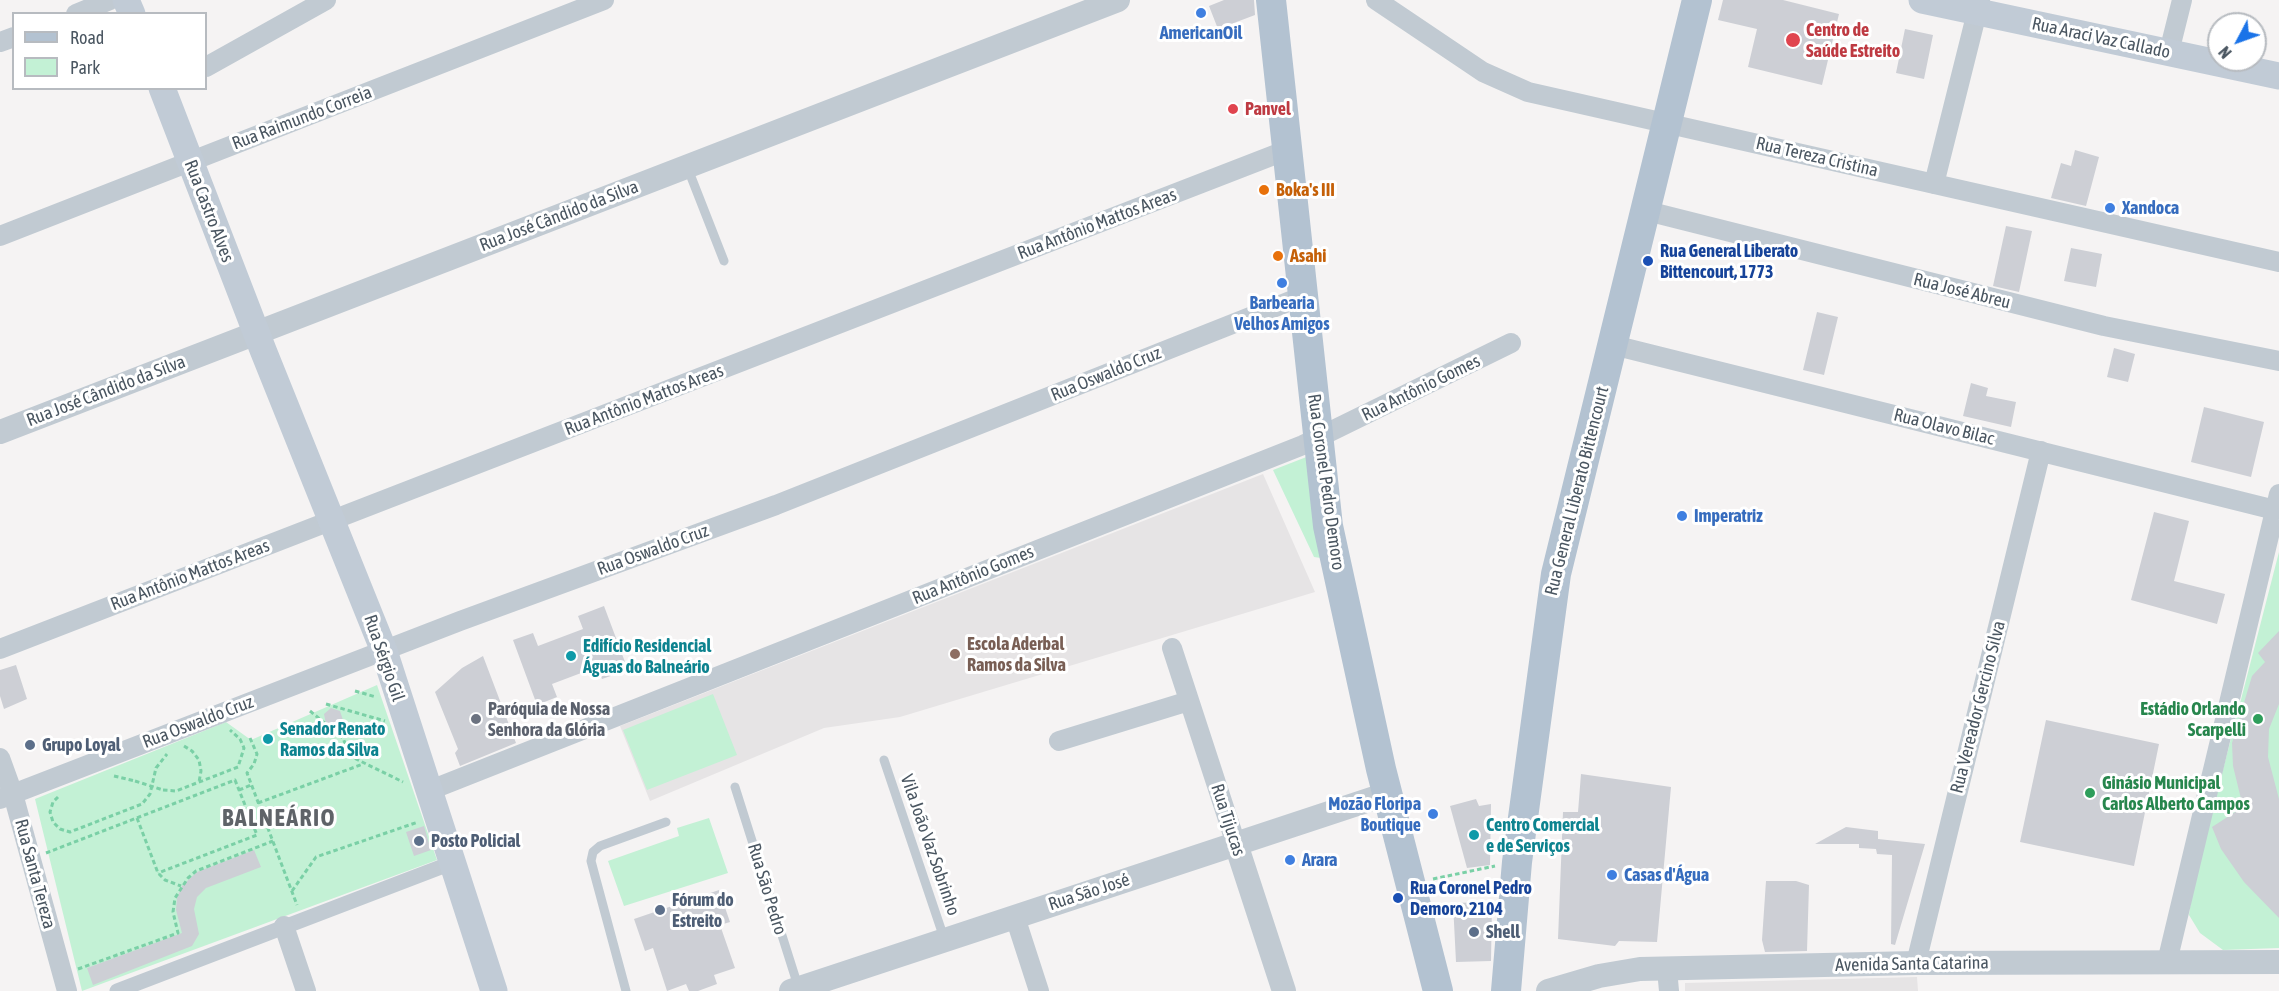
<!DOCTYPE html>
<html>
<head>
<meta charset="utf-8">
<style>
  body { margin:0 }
  #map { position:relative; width:2279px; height:991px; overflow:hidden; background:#f5f3f3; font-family:"Asap Condensed",sans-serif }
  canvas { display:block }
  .legend { position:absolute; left:12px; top:12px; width:195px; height:78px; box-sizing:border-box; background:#fff; border:2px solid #b7bbc0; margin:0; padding:8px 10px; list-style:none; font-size:18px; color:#4a5661 }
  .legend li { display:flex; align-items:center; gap:12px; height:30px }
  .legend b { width:30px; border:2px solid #b7bbc0 }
  .north { position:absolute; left:2207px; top:12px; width:60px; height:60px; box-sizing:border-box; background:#fff; border:2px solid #b7bbc0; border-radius:50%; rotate:229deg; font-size:16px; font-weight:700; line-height:24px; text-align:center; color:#4a5661 }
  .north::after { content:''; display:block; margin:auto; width:21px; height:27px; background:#1a73e8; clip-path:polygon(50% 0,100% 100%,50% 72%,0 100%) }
</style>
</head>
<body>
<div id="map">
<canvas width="2279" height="991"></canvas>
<ul class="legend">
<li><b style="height:8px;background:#b3c2d1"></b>Road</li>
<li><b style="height:16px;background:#c3f1d5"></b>Park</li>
</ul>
<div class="north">N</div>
</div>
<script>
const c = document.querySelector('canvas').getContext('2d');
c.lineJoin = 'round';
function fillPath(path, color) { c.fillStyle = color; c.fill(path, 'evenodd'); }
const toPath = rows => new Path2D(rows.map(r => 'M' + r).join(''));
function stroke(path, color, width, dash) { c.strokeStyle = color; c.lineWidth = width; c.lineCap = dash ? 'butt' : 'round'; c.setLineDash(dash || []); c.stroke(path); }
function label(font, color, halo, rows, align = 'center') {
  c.font = font + ' "Asap Condensed",sans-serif'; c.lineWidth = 6; c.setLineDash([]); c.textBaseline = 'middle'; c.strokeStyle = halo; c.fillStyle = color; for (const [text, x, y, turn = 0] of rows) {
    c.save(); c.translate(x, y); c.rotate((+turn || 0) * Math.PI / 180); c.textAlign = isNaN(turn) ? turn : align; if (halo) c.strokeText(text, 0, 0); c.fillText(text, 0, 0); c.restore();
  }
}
fillPath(toPath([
  [1263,474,1315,592,900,717,824,728,650,801,620,726],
  [1917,977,1918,991,1685,991,1685,983]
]), '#e6e4e5');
fillPath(toPath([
  [1309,456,1321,558,1314,557,1273,470],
  [2279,552,2279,948,2223,950,2200,933,2189,915,2193,886],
  [377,685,437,860,82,991,35,799,226,722,251,740],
  [713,694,737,755,647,790,623,730],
  [709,818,728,873,624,906,608,861,679,836,677,828]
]), '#c3f1d5');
fillPath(toPath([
  [1224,0,1254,0,1255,15,1218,29,1209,6],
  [1723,0,1783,0,1839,14,1822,85,1748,67,1757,29,1718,20],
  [1905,29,1933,35,1924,79,1896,73],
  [2075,150,2099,157,2086,206,2051,198,2061,163,2071,166],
  [2006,226,2032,231,2019,292,1993,286],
  [2071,248,2102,254,2096,287,2064,281],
  [1817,312,1838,317,1824,375,1803,370],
  [2114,348,2135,354,2128,382,2107,377],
  [1971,383,1988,388,1986,396,2016,402,2011,427,1963,416],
  [2204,407,2264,422,2251,477,2191,462],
  [2154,512,2189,521,2174,581,2225,594,2217,624,2131,600],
  [604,606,628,670,602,679,597,667,552,684,557,697,537,705,513,640,533,633,538,646,583,629,578,616],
  [2279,631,2279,704,2269,729,2268,757,2279,799,2279,918,2244,882,2221,849,2212,827,2243,807,2233,766,2232,743,2252,676,2265,662,2258,653],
  [483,656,516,743,460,766,455,753,458,749,435,692,462,668],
  [16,665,27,699,4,709,0,696,0,670],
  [331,708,340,711,343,720,335,727,326,724,324,714],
  [2046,720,2159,744,2134,866,2020,842],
  [1581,774,1671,787,1657,942,1619,941,1615,946,1558,939,1563,812,1578,812],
  [1476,799,1479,806,1491,804,1490,865,1467,868,1450,806],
  [424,826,431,850,414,856,406,832],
  [1846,827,1878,831,1878,839,1925,844,1895,945,1891,944,1892,855,1877,854,1876,849,1859,848,1859,844,1815,844],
  [254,850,261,867,206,888,197,897,194,909,199,934,192,946,93,985,87,968,182,933,176,910,177,898,182,886,197,872],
  [1766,881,1796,881,1809,885,1807,951,1765,952,1762,940],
  [719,890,730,922,720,925,735,968,714,975,717,984,698,991,689,991,686,984,667,991,653,948,645,951,634,919],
  [1492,902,1491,961,1456,962,1453,903]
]), '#cdcfd5');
stroke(toPath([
  [355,691,376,697],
  [326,704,385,721],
  [310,711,343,738,350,756,403,782],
  [250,738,257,754,254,764,247,773,297,905],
  [184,746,192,751,199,760,201,771,199,782],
  [114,776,135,781],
  [163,790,176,791,238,767,244,748,240,739,230,730],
  [239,790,251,785],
  [58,797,53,802,50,812,53,822,60,829,70,832,142,804,150,794,156,768,167,754],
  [258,803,363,764],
  [137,818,158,873,165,880,181,886],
  [46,853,235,780,257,835,158,873],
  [1433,879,1495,866],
  [292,891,316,857,418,822],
  [78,969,178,933,173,912,175,898,188,878,196,871,273,841]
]), '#7ad0a6', 3, [4.5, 3]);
stroke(toPath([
  [688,169,724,261],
  [884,760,944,938],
  [735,787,798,986],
  [626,991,591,861,593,852,600,846,666,822]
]), '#c1cad2', 9);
stroke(toPath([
  [117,991,441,867]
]), '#c1cad2', 15);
stroke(toPath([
  [1376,0,1483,72,1528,92,2279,262],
  [76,14,110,0],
  [0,42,14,37],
  [2169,52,2182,0],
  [206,67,326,0],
  [1934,184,1980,0],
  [1647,211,2104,326,2279,361],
  [0,236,604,0],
  [1613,345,2275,510],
  [1172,648,1236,844],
  [0,649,1287,150],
  [1059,741,1189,701],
  [0,758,13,794,67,991],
  [428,791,1303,445,1511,343],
  [0,799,460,621,776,505,1303,296],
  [1015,917,1039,991],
  [284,926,306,991],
  [2167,962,2279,494],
  [1916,963,2041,451],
  [1667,969,1669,991]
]), '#c1cad2', 20);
stroke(toPath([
  [0,432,1118,0],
  [1236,844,1284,991],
  [791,991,1387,794],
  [1548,991,1599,976,1640,969,1916,963,2279,962]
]), '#c1cad2', 24);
stroke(toPath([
  [126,0,132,14],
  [1922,0,2279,76],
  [162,88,263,350,384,651,494,991]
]), '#c1cbd6', 27);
stroke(toPath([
  [1271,0,1328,526,1381,769,1438,991],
  [1506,991,1517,862,1556,574,1697,0]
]), '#b3c2d1', 30);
stroke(toPath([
  [135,781,163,790]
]), '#7ad0a6', 3, [4.5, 3]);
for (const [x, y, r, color] of [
  [1201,13,6,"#3f7fe0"],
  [1793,40,8,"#e0444e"],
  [1233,109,6,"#e0444e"],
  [1264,190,6,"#e8710a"],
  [2110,208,6,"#3f7fe0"],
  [1278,256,6,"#e8710a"],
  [1648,261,6,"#1a4fb4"],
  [1282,283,6,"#3f7fe0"],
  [1682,516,6,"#3f7fe0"],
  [955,654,6,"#8d6e63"],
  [571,656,6,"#0f9aa8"],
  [476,719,6,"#6b7280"],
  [2258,719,6,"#2e9e5b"],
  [268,739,6,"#0f9aa8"],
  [30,745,6,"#5c6f8a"],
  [2090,793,6,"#2e9e5b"],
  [1433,814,6,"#3f7fe0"],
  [1474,835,6,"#0f9aa8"],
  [419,841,6,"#5c6f8a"],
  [1290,860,6,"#3f7fe0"],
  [1612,875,6,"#3f7fe0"],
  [1398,898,6,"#1a4fb4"],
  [660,910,6,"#5c6f8a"],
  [1474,932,6,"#5c6f8a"]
]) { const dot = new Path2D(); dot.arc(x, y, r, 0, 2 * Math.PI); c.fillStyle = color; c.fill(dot); stroke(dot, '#fff', 2); }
label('bold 18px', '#be3a42', '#fff', [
  ["Centro de",1806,30],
  ["Saúde Estreito",1806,51],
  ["Panvel",1245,109]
], 'left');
label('bold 18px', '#366cbe', '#fff', [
  ["AmericanOil",1201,33,"center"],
  ["Xandoca",2122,208],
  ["Barbearia",1282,303,"center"],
  ["Velhos Amigos",1282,324,"center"],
  ["Imperatriz",1694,516],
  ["Mozão Floripa",1421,804,"right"],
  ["Boutique",1421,825,"right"],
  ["Arara",1302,860],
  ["Casas d'Água",1624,875]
], 'left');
label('18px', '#4a5661', '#fff', [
  ["Rua Araci Vaz Callado",2101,38,12],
  ["Rua Raimundo Correia",302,118,-21],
  ["Rua Tereza Cristina",1817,157,13],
  ["Rua Castro Alves",209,211,69],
  ["Rua José Cândido da Silva",559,216,-21],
  ["Rua Antônio Mattos Areas",1097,224,-21],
  ["Rua José Abreu",1962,291,14],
  ["Rua Oswaldo Cruz",1106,374,-22],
  ["Rua Antônio Gomes",1421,388,-26],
  ["Rua José Cândido da Silva",106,391,-21],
  ["Rua Antônio Mattos Areas",644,400,-21],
  ["Rua Olavo Bilac",1944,427,14],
  ["Rua Coronel Pedro Demoro",1326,482,82],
  ["Rua General Liberato Bittencourt",1577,491,-76],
  ["Rua Oswaldo Cruz",653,550,-20],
  ["Rua Antônio Mattos Areas",190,575,-21],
  ["Rua Antônio Gomes",973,575,-22],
  ["Rua Sérgio Gil",384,658,71],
  ["Rua Vereador Gercino Silva",1978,707,-76],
  ["Rua Oswaldo Cruz",198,722,-21],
  ["Rua Tijucas",1228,820,72],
  ["Vila João Vaz Sobrinho",930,845,71],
  ["Rua Santa Tereza",35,874,75],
  ["Rua São Pedro",767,889,73],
  ["Rua São José",1089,892,-18],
  ["Avenida Santa Catarina",1912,964,-1]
]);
label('bold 18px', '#c56008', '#fff', [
  ["Boka's III",1276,190],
  ["Asahi",1290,256]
], 'left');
label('bold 18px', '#164399', '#fff', [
  ["Rua General Liberato",1660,251],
  ["Bittencourt, 1773",1660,272],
  ["Rua Coronel Pedro",1410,888],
  ["Demoro, 2104",1410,909]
], 'left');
label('bold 18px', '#785e54', '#fff', [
  ["Escola Aderbal",967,644],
  ["Ramos da Silva",967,665]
], 'left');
label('bold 18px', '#0d838f', '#fff', [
  ["Edifício Residencial",583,646],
  ["Águas do Balneário",583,667],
  ["Senador Renato",280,729],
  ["Ramos da Silva",280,750],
  ["Centro Comercial",1486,825],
  ["e de Serviços",1486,846]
], 'left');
label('bold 18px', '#5b616d', '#fff', [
  ["Paróquia de Nossa",488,709],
  ["Senhora da Glória",488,730]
], 'left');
label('bold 18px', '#27864d', '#fff', [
  ["Estádio Orlando",2246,709],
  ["Scarpelli",2246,730],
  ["Ginásio Municipal",2102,783,"left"],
  ["Carlos Alberto Campos",2102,804,"left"]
], 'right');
label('bold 18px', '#4e5e75', '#fff', [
  ["Grupo Loyal",42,745],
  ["Posto Policial",431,841],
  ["Fórum do",672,900],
  ["Estreito",672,921],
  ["Shell",1486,932]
], 'left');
c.letterSpacing = '1.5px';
label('bold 24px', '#5f6368', '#fff', [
  ["BALNEÁRIO",279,818]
]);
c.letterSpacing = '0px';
</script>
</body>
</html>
